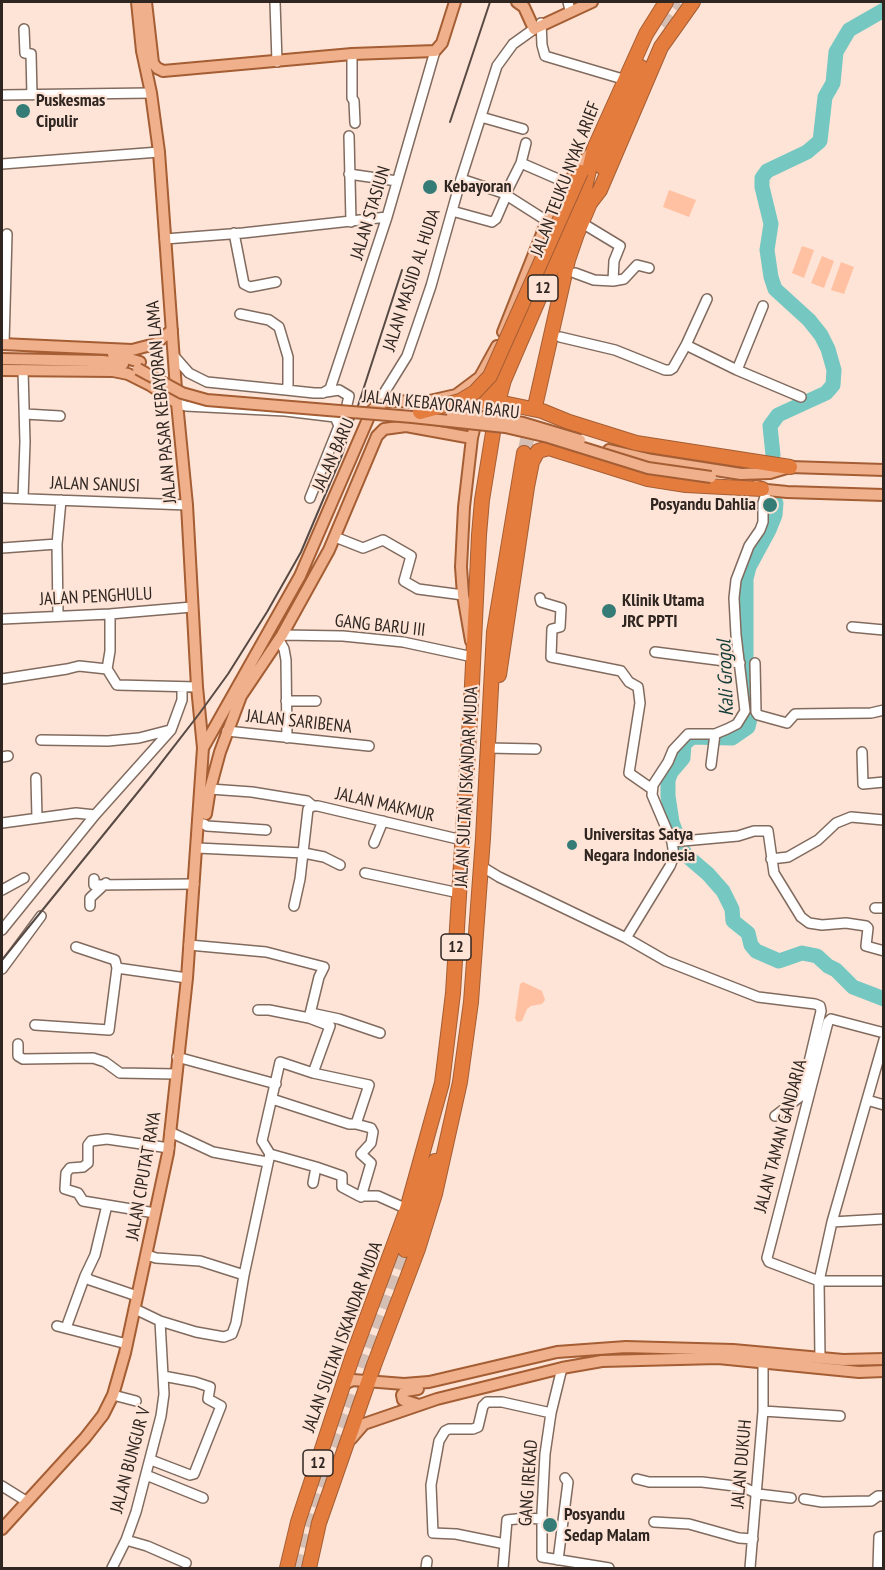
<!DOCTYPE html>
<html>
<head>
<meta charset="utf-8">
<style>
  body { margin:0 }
  #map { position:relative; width:885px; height:1570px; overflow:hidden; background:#fee4d7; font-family:"PT Sans Narrow",sans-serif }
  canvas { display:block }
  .frame { position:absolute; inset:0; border:3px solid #2f2621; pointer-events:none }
</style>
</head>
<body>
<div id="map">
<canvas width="885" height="1570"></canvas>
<div class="frame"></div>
</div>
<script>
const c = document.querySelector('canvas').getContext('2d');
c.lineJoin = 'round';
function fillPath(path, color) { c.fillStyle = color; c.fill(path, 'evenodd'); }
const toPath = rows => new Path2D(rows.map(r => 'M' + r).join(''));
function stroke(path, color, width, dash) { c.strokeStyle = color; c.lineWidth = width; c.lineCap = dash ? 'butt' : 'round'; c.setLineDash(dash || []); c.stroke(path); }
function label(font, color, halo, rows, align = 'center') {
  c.font = font + ' "PT Sans Narrow",sans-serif'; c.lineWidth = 4.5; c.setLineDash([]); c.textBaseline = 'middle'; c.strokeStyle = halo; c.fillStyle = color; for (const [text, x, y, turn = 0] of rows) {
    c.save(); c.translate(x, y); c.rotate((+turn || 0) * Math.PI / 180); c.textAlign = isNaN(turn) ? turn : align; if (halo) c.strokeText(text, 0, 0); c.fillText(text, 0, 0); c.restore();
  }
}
fillPath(toPath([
  [669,190,696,200,689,217,663,207],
  [802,246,814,250,804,278,792,273],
  [822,256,834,261,824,288,811,283],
  [841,262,854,267,844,294,831,290],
  [523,982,542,991,545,1000,542,1004,531,1006,527,1009,522,1021,517,1022,515,1018,520,984]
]), '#ffc1a1');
stroke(toPath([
  [773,455,770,426,778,415,826,393,833,385,834,370,828,349,821,335,809,320,775,289,771,277,767,250,771,224,762,187,762,178,767,171,807,152,820,141,825,97,833,83,836,52,849,30,884,10],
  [776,503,775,515,769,530,749,567,746,579,746,682,751,714,748,727,732,738,692,737,684,744,683,758,671,772,668,780,668,796,672,822,682,849,687,856,708,874,723,891,732,909,733,921,748,933,751,945,756,951,779,961,802,953,817,956,828,966,836,970,853,987,884,999]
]), '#74c8c1', 15);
stroke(toPath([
  [661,25,678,2],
  [524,453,536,402],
  [298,1568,319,1495,405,1250]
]), '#d5beb3', 14, [14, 7]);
const minor = toPath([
  [275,2,277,62],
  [568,2,570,10],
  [541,23,542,45,545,56,626,80],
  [24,29,25,53,31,54,32,95],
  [352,54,352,98,354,101,355,123],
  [2,95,151,93],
  [481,117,523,129],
  [349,136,351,222],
  [521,163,526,143],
  [2,164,159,152],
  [349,174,397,181],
  [461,179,503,193,547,221],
  [505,195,521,163,567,183],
  [452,211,492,222,496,219,506,196],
  [582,223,620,246,614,261,613,281],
  [234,233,244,284,250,287,276,282],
  [165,239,243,233,387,217],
  [575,273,594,280,613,281,624,279,637,265,649,268],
  [240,314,269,320,279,327,288,357,288,385,286,390,314,393,323,393,330,389,387,217,435,51],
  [560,337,615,350,665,370,670,370,673,368,686,345,707,299],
  [4,344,7,234],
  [686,345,737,370,801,397],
  [174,356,189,373,207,382,286,390],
  [737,370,763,306],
  [177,403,186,406,285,411,335,417,346,409,349,396,339,390,326,392],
  [376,406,407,356,415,333,431,286,461,179,497,66,513,44,534,29],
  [25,414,60,416],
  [2,498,187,505],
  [23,498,25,442,23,370],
  [310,498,339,426,335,417],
  [335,537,363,548,383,540,411,556,404,581,418,589,463,595],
  [2,548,57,544],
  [540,598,541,602,561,608,560,627,552,629,551,657,621,671,629,682,638,687,640,703,629,773,652,789],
  [110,614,110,651,107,669,117,685,197,687],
  [58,616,57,544,61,500],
  [2,619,110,614,192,607],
  [852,627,884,630],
  [282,635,343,636,403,642,473,657],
  [279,640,284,649,286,660,287,738],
  [655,652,740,663],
  [755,663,756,712,758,715,787,723,795,714,871,713,884,710],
  [2,679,67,669,79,666,107,669],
  [286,701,316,701],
  [227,731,369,746],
  [41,740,108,741,139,738,170,730],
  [487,748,536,749],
  [862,752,863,784,884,782],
  [2,757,8,756],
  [711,765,715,734],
  [36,778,37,818],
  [210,789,252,792,307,801,313,806],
  [2,823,76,813,95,815],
  [204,824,207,826,266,830],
  [672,842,738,836,754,831,768,831,774,873,801,917,809,923,822,925,846,923,866,926,868,928,866,946,884,951],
  [374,843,383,821],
  [197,848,304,853,324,857,340,865],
  [771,859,788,857,818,840,836,823,851,817,884,820],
  [481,866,499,877,626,938,666,961,758,997,815,1004,820,1006,821,1011,801,1096,775,1116],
  [365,873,459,893],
  [94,879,94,885,194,884],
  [2,890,24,878],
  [90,906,90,898,106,883],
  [294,906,300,879,308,809,313,806,318,806,462,840],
  [875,908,884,908],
  [2,930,95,815,171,730,182,700,182,688],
  [626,938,670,866,674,856,672,842,652,795,653,785,668,762,673,750,688,734,715,734,727,729,737,724,745,711,736,635,734,598,736,580,749,546,760,530,763,522,763,503,767,490],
  [189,945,266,952,324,967,319,977,309,1018],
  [76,947,115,960,117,968,187,978],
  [2,969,41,916],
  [258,1010,269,1010,309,1018,330,1026,313,1073,280,1062,262,1141,270,1154],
  [311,1013,339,1019,380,1033],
  [35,1025,109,1030,117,968],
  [884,1033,831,1019,828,1022,767,1258,769,1262,819,1281,884,1281],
  [18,1044,18,1056,23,1059,93,1058,105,1062,120,1073,176,1074],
  [177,1057,276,1084],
  [272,1099,349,1124,356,1124,369,1085,313,1073],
  [867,1100,884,1105],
  [356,1124,371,1128,373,1132,371,1143,361,1154,371,1163,361,1197],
  [170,1132,213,1152,267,1162],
  [270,1154,316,1167,313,1183],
  [316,1167,342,1176,342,1187,359,1196,378,1196,407,1209],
  [107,1205,95,1255,85,1276,90,1280,137,1296],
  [155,1213,83,1201,78,1193,65,1189,66,1173,70,1168,83,1167,88,1163,88,1145,91,1141,107,1139,169,1148],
  [832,1222,884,1219],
  [147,1255,156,1258,200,1261,244,1275],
  [135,1309,160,1321,196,1332,224,1337,232,1334,236,1323,244,1275,270,1154],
  [57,1326,127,1344],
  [66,1328,85,1276],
  [820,1358,819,1281,832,1222,884,1040],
  [113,1395,136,1401],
  [763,1411,840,1416],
  [551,1413,545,1454,542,1512,542,1557,609,1568],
  [151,1460,190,1475,194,1474,221,1406,208,1399,210,1387,195,1382,163,1376],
  [146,1475,203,1498],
  [637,1479,649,1482,702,1482,743,1487,758,1494,791,1498],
  [2,1486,26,1501],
  [804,1499,822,1502,871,1501,878,1496,884,1496],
  [654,1522,689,1524,739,1538,753,1539],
  [126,1540,147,1546,186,1563],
  [505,1544,456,1534,433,1533,431,1485,439,1441,445,1431,449,1429,473,1429,478,1427,483,1406,487,1402,502,1402,551,1413,562,1368],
  [558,1560,568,1482,565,1478],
  [112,1568,126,1540,136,1512,161,1416,164,1394,160,1321],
  [426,1568,427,1561],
  [503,1568,507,1520,525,1518,542,1519],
  [750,1568,763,1411,763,1361],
  [878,1568,879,1537,884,1536]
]);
const major = toPath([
  [146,2,153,63,157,68,163,71],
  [517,2,524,7,534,29,592,2],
  [163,71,352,54,435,51,442,43,455,2],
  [503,332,547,221,578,167,594,149],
  [2,344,132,350,155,344,172,330],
  [113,354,140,362],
  [2,359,103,361,123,364],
  [2,370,113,371,128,374,150,385,177,403],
  [609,450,652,460,741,474,770,473,790,467,884,470],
  [756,486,767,490,787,492,884,495],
  [471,641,463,595,461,567,464,507,472,438,482,395],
  [203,748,300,576,371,412,376,406,388,401,425,402,456,395,480,377,497,346],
  [206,814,210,789,220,752,241,696,282,635,329,550,377,436,384,429,406,426,472,438],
  [344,1384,353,1380,404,1384,429,1382,557,1352,626,1347,733,1350,843,1360,884,1359],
  [418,1389,405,1391,402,1395,403,1400,419,1405],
  [351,1439,364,1424,437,1399,562,1368,602,1361,718,1358,859,1372,884,1371],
  [2,1529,85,1438,103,1415,113,1395,125,1353,168,1153,187,978,203,748,197,687,187,505,177,403,159,152,151,93,142,51,137,2]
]);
const highway = toPath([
  [602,167,641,67],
  [481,402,502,382],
  [498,402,542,411,569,422,636,443,790,467],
  [536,402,568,260,577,234,590,203,600,190,661,47,693,2],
  [499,675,527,487,532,462,538,451,549,448,648,479,686,485,762,489],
  [405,1250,435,1161],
  [287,1568,298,1522,352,1358,407,1209,442,1083,453,993,472,685,479,535,482,500,498,402,504,380,583,196,594,149,646,34,666,2],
  [309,1568,319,1523,374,1365,418,1249,435,1194,460,1082,471,1002,483,838,494,632,524,453]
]);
stroke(minor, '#816b5f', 12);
stroke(major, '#a55e34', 14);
stroke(highway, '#a55e34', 16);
stroke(minor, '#fff', 9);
stroke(major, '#efb08b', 10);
stroke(highway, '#e47c3e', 14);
stroke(toPath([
  [450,122,490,2],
  [2,960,151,776,199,714,228,674,267,612,301,552,342,455,402,270]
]), '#574a44', 2);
const majorBridge = toPath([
  [138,369,182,393,207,400,412,417,505,427,548,437,648,468,711,477],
  [452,415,492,418,523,423,580,440]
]);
const highwayBridge = toPath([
  [420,412,460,401,475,392,490,376,581,172]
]);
stroke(majorBridge, '#a55e34', 14, []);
stroke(highwayBridge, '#a55e34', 16, []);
stroke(majorBridge, '#efb08b', 10);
stroke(highwayBridge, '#e47c3e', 14);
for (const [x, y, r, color] of [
  [23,111,8,"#357c77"],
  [430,187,8,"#357c77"],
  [770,505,8,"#357c77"],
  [609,611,8,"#357c77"],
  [572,845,6,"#357c77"],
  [550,1525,8,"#357c77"]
]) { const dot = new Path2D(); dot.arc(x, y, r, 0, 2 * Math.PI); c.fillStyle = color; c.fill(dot); stroke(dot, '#fee4d7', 2); }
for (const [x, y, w] of [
  [543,288,30],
  [456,947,30],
  [318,1463,30]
]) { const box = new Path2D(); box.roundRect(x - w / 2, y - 13, w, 26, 4.5); c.fillStyle = '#fee4d7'; c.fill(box); stroke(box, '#2f2621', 1.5); }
label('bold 16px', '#2f2621', null, [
  ["12",543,288],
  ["12",456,947],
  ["12",318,1463]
]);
label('bold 18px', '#2f2621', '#fee4d7', [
  ["Puskesmas",36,101],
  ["Cipulir",36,122],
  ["Kebayoran",444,187],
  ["Posyandu Dahlia",756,505,"right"],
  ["Klinik Utama",622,601],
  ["JRC PPTI",622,622],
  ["Universitas Satya",584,835],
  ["Negara Indonesia",584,856],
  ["Posyandu",564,1515],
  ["Sedap Malam",564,1536]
], 'left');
label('18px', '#2f2621', '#fee4d7', [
  ["JALAN TEUKU NYAK ARIEF",566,179,-69],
  ["JALAN STASIUN",371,213,-73],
  ["JALAN MASJID AL HUDA",412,280,-72],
  ["JALAN PASAR KEBAYORAN LAMA",162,402,-95],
  ["JALAN KEBAYORAN BARU",441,405,6],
  ["JALAN BARU",334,455,-66],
  ["JALAN SANUSI",95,485,2],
  ["JALAN PENGHULU",96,597,-3],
  ["GANG BARU III",380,626,6],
  ["JALAN SARIBENA",299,722,6],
  ["JALAN SULTAN ISKANDAR MUDA",467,787,-87],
  ["JALAN MAKMUR",385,805,13],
  ["JALAN TAMAN GANDARIA",781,1136,-75],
  ["JALAN CIPUTAT RAYA",144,1176,-80],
  ["JALAN SULTAN ISKANDAR MUDA",343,1337,-70],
  ["JALAN BUNGUR V",131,1460,-75],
  ["JALAN DUKUH",742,1464,-85],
  ["GANG IREKAD",529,1483,-86]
]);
label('italic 20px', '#143c39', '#fee4d7', [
  ["Kali Grogol",726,678,-92]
]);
</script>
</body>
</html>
